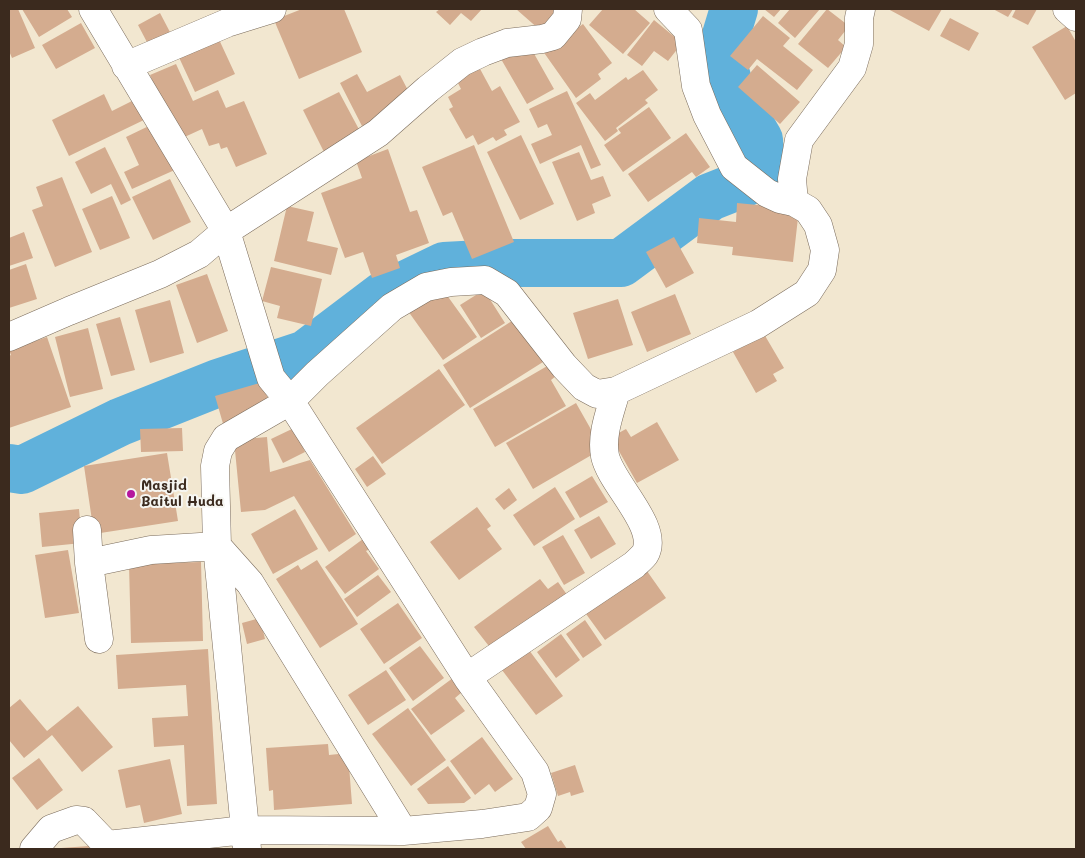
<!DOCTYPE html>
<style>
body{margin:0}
#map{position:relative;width:1085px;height:858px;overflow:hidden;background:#f2e7d0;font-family:Mali,sans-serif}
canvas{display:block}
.frame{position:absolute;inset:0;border:10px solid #3b2a1e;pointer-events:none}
</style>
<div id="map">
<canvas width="1085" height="858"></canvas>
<div class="frame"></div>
</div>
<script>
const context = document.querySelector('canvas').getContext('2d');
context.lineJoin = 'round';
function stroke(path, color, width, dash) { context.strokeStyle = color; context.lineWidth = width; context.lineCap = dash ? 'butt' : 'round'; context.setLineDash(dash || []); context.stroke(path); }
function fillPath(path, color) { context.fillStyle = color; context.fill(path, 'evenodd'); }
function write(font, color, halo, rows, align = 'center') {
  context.font = font + ' Mali,sans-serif'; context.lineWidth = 4; context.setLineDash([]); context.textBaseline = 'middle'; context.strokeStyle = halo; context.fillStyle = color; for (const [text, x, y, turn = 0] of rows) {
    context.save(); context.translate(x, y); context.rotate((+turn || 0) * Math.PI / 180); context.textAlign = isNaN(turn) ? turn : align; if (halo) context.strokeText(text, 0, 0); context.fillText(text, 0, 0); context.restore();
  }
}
const river = new Path2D(`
 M9,468l13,2 98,-48 98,-39 88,-29 78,-59 60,-29 56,-3h121l89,-66 33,-13 18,-18 -2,-26 -27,-46 -12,-39 14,-46`);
const building = new Path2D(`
 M9,9h9l17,39 -23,10 -3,-7z
 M22,9h45l5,8 -33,20z
 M302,9h42l18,43 -63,27 -25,-59z
 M440,9h42l-11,12 -10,-8 -11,12 -14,-13z
 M516,9h43l-19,21z
 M603,9h31l16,14 -27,31 -34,-29z
 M764,9h17l-7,8z
 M790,9h30l-25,29 -17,-15z
 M827,9l22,17 -11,14 8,7 -18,21 -30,-24z
 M888,9h54l-13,22z
 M993,9h20l-5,8z
 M1016,9h21l-9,16 -16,-8z
 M160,13l11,21 -22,12 -11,-21z
 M763,16l27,22 -7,8 30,24 -16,20 -40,-31 -9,11 -18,-14z
 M950,18l29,15 -10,18 -29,-15z
 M654,20l28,23 -14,18 -14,-10 -12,15 -15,-11z
 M81,23l14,25 -39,21 -14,-24z
 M583,24l29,39 -14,11 3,5 -25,19 -36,-51 21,-7z
 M1067,26l9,16v51l-11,7 -33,-53z
 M216,33l19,41 -40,18 -19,-41z
 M528,43l26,46 -27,15 -26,-45z
 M176,64l17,37 25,-11 8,18 18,-7 23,53 -31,13 -9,-20 -6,2 -2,-6 -10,3 -7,-17 -24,11 -28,-65z
 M757,65l43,37 -20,22 -42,-37z
 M479,67l13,24 8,-5 20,36 -16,8 3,5 -11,6 -3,-4 -15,8 -5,-10 -7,4 -17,-30 4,-2 -5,-10 13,-8 -5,-10z
 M643,70l15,20 -13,10 3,3 -32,25 2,3 -13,10 -29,-38 14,-10 5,7 31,-23 2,3z
 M357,74l10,18 33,-17 13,25 -51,26 -22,-43z
 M567,91l34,74 -10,4 -10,-24 -41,19 -9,-20 21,-9 -5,-11 -9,4 -9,-19z
 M339,92l23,43 -37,19 -22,-44z
 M104,94l8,17 24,-12 10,20 -77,37 -17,-36z
 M649,107l22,31 -48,34 -19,-27 17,-12 -3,-4z
 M155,123l22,46 -45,20 -8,-17 15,-7 -13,-28z
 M686,133l24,34 -14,10 -4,-5 -44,30 -20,-28z
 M521,135l33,69 -34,16 -33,-68z
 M474,145l40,97 -42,17 -20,-47 -9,4 -21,-49z
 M105,147l26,53 -10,5 -10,-21 -20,10 -16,-32z
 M388,149l22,63 7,-2 12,33 -33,12 4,13 -28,10 -9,-26 -18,6 -24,-65 41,-15 -6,-17z
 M579,152l12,28 12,-4 8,20 -19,8 3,9 -18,8 -25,-59z
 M62,177l30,75 -37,15 -23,-57 11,-4 -7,-19z
 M170,179l21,43 -38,18 -21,-43z
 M112,196l18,42 -30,12 -18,-41z
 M737,203l62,6 -6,53 -61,-7 1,-8 -36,-4 2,-25 37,4z
 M287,206l27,6 -7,29 31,7 -7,27 -57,-14z
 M24,232l9,26 -24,8v-28z
 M674,237l20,36 -28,15 -20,-36z
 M26,264l11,35 -28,9v-38z
 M271,267l51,12 -11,47 -34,-8 3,-12 -18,-5z
 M207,274l21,57 -31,12 -21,-58z
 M441,287l36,50 -34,23 -35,-49z
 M484,290l21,33 -24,15 -21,-33z
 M675,294l16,40 -44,18 -16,-40z
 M618,299l15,46 -45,14 -15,-46z
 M170,300l14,53 -34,10 -15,-53z
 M120,317l15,53 -24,6 -15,-52z
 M515,319l28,43 -73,46 -27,-43z
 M88,328l15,61 -33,8 -15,-60z
 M764,334l20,34 -11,6 4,7 -21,12 -23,-41z
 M47,337l24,70 -62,21v-72l2,-1 -2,-5z
 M549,365l7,11 -5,4 15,26 -71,41 -22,-38z
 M439,369l26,36 -83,59 -26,-36z
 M263,382l5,18 -44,27 -9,-31z
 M576,403l21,37 -7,4 5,9 -62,36 -27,-46z
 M657,422l22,38 -42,23 -26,-46 15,-8 5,8z
 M182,428l1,23 -42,1 -1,-23z
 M294,428l11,24 -22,11 -12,-24z
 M267,437l3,35 40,-12 46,74 -27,18 -35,-56 -29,14 -24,2 -7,-72z
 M167,453l11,68 -84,13 -10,-68z
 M373,456l13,18 -19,13 -12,-18z
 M592,476l16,26 -28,16 -15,-26z
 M555,487l20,32 -41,27 -21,-31z
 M509,488l8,12 -13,10 -9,-11z
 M477,507l14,19 -4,3 15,20 -43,31 -29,-38z
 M79,509l3,34 -40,4 -3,-34z
 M295,509l23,40 -45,25 -22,-40z
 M599,516l17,28 -25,15 -17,-29z
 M563,535l22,38 -21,12 -22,-38z
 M363,539l7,10 -4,2 13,18 -34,25 -20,-27z
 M68,550l11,63 -34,5 -10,-63z
 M317,560l41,64 -38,24 -44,-69 22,-14 3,5z
 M201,562l2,79 -72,2 -2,-79z
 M642,564l24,34 -61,42 -24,-33z
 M378,575l13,17 -34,25 -13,-18z
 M540,579l8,10 10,-7 12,17 -78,51 -18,-23z
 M398,603l24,35 -38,26 -24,-35z
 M260,618l5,21 -18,5 -5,-21z
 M585,620l17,25 -19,13 -17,-24z
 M561,634l19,26 -24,18 -19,-26z
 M420,646l24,32 -31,23 -24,-33z
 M208,649l9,155 -30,2 -3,-61 -30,2 -2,-29 36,-2 -2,-31 -68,4 -2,-34z
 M529,650l34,46 -27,19 -34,-45z
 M386,670l20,30 -38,25 -20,-30z
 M457,675l10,13 -12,10 10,13 -34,24 -20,-26z
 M20,699l27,32 31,-25 35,41 -31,25 -30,-37 -28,23 -15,-18v-32z
 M408,708l38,52 -35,26 -39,-52z
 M482,737l31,42 -18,13 -6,-8 -14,11 -25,-34z
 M328,744l1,11 19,-2 4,51 -78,6 -1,-20 -4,1 -3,-43z
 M39,758l24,32 -26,20 -25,-32z
 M170,759l12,55 -38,9 -4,-18 -14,3 -8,-38z
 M575,765l9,27 -13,4 -1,-4 -12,4 -7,-23z
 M448,766l23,32 -7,5 -36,1 -11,-15z
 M548,826l10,16 3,-2 6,9h-41l-5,-7z
 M89,846v3h-28v-1z`);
const minor = new Path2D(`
 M93,9l133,222 45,147 19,23 177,276 68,95 7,22 -4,14 -10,9 -46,7 -79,7
 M668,9l20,21 8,56 11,29 27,52 33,26 13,6 14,3
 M1067,9l9,8
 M126,66l101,-43 45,-14
 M9,337l60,-26 91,-37 39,-20 27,-23 152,-98 50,-44 34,-27 21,-10 24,-9 35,-4 11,-3 14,-17 1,-10
 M87,530l2,33
 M99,639l-10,-76 62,-13 66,-4 33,37 153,248 -158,-1 -138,15 1,4
 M467,677l167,-112c3,-3 8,-7 11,-11 15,-27 -34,-70 -40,-98 -4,-22 5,-43 11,-65
 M34,849l17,-20 25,-9 8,1 23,24
 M247,849l-30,-303 -2,-80 3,-15 8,-13 64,-37 27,-27 75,-67 34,-20 25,-5 34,-2 22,13 57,73 20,21 13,7 19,-3 142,-67 49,-31 15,-23 3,-20 -7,-25 -10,-15 -14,-8 -2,-23 7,-39 53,-72 7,-24v-26l2,-9`);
const markers = [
 [131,494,5,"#b5179e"]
];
const poiNames = [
 ["Masjid",141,486],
 ["Baitul Huda",141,502]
];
stroke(river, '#60b1db', 48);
fillPath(building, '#d4ac8f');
stroke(minor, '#7b6c5c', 29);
stroke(minor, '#fff', 28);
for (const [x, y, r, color] of markers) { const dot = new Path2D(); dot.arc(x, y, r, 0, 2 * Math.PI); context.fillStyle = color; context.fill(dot); stroke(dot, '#f6f6f2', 2); }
write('bold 14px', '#3b2a1e', '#f6f6f2', poiNames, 'left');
</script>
